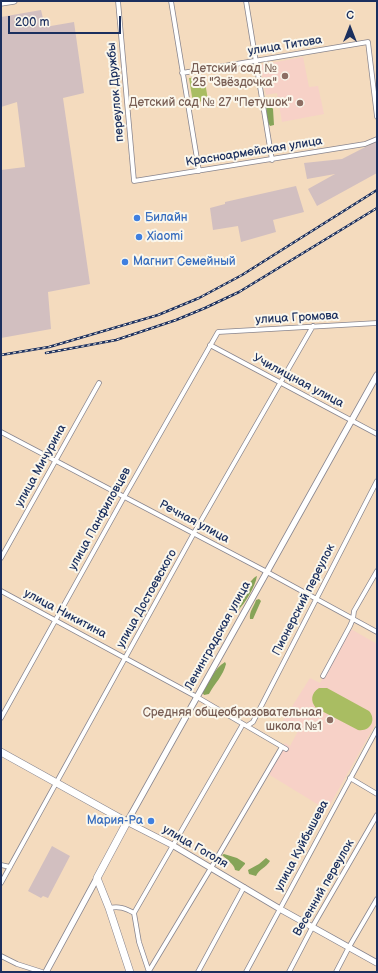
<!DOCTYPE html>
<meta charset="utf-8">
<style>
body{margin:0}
#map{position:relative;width:378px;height:973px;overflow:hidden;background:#f4dbbe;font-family:"Balsamiq Sans",sans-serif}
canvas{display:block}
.frame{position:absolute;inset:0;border:2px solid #1b2f5e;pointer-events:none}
.north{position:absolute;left:330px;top:8px;width:40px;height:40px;-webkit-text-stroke:3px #fbf7ec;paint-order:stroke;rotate:0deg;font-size:11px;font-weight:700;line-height:16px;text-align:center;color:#1b2f5e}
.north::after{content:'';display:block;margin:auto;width:14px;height:18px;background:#1b2f5e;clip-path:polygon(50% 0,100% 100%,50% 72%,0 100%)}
.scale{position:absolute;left:8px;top:16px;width:113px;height:18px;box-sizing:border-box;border:2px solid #1b2f5e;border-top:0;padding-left:5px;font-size:12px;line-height:14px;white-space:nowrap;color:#1b2f5e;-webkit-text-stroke:3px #fbf7ec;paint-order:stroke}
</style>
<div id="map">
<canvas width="378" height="973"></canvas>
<div class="frame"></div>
<div class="north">С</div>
<div class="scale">200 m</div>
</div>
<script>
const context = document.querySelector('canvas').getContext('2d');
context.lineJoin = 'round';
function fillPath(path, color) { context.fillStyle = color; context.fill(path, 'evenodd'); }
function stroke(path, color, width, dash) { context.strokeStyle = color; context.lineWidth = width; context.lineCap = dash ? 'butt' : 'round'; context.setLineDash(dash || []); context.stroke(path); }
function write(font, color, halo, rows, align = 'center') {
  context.font = font + ' "Balsamiq Sans",sans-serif'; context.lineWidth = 4; context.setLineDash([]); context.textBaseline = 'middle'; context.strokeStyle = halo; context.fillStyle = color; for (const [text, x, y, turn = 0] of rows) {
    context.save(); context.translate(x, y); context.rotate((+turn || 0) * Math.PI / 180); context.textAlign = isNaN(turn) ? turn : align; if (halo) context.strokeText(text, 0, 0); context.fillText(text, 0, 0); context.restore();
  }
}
const built = new Path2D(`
 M303,57l6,30 9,-1 6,28 -42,8 -5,-29 -11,2 -6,-30z
 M351,629l26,15v77l-50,89 -59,-36 17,-31 5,3 8,-15 -9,-6 -2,3 -6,-4 29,-46 10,5z`);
const industrial = new Path2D(`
 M41,10l4,17 29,-5 10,71 -21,5 27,186 -42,8 3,37 -50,9v-168l24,-3 -8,-65 -16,5v-90z
 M377,141v32l-60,33 -9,-17 27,-15 -28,5 -3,-16 38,-4z
 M296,186l8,26 -31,8 3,12 -35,10 -3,-16 -25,4 -3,-22 15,-4v-2z
 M52,846l18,10 -22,42 -5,-2 -2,2 -13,-7z`);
const green = new Path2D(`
 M204,76l4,24 -15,3 -4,-25z
 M319,688h8l42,23c8,9 1,21 -11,19l-42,-22c-6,-7 -5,-15 3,-20z`);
const forest = new Path2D(`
 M266,102h2l5,7 1,16 -4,1 -3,-5z
 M257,576c-2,11 -12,28 -20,35h-1c2,-8 13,-32 21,-35z
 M259,599l2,2 -8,18h-3c-1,-8 4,-12 6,-19z
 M225,662l1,2c-3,12 -11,19 -17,30l-5,1 -2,-3c7,-11 12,-23 23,-30z
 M224,854l13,4 8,5v1l-6,7 -4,-1c-1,-6 -8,-10 -13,-15z
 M266,858l4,3c-4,7 -11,8 -14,15l-7,-2 -1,-4 11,-6z`);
const minor = new Path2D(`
 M118,1l16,180 231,-37 12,-5
 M171,1l28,170
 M246,1l26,159
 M182,73l186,-31 9,75
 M210,345l167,89
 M1,432l266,140 110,60
 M1,558l98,-175
 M1,591l196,106 89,52
 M323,676l27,-50 3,-7 1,-8 23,-40
 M1,718l123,-221 94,-165 159,-9
 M247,726l6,-4 124,-241
 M350,778l27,16
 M1,865l9,2
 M1,883l193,-350 119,-207
 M109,908c10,-2 16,0 25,5l109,-189
 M134,913l5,29 10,30
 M1,956l16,8 25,8
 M149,971l62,-103 71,-121
 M198,972l46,-85
 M246,972l131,-243
 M289,972l25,-48 63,-109
 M336,972l13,-25 28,-48`);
const tertiary = new Path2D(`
 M1,3l13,-2
 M377,375l-250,447 47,24 106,63 97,54
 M46,972l51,-94`);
const primary = new Path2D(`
 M1,752l126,70 -30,56 12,30 21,64`);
const rail = new Path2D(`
 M46,353l70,-13 60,-20 29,-12 34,-16 138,-84
 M1,355l48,-8 109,-32 41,-17 43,-23 135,-85`);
const markers = [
 [285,76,4,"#8d6e63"],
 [300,103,4,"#8d6e63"],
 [137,218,4,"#3f7fe0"],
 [139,237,4,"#3f7fe0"],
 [125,262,4,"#3f7fe0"],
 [330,720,4,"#8d6e63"],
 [151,821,4,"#3f7fe0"]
];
const streetNames = [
 ["улица Титова",285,46,-9],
 ["переулок Дружбы",116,92,-95],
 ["Красноармейская улица",254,152,-9],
 ["улица Громова",297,318,-3],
 ["Училищная улица",298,381,28],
 ["улица Мичурина",41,466,-61],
 ["улица Панфиловцев",100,519,-61],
 ["Речная улица",194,522,28],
 ["улица Достоевского",147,599,-61],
 ["Пионерский переулок",304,600,-63],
 ["улица Никитина",65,614,28],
 ["Ленинградская улица",218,636,-61],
 ["улица Куйбышева",302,846,-62],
 ["улица Гоголя",195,847,30],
 ["Весенний переулок",324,888,-60]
];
const educationNames = [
 ["Детский сад №",277,69],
 ["25 \"Звёздочка\"",277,83],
 ["Детский сад № 27 \"Петушок\"",292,103],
 ["Средняя общеобразовательная",322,713],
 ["школа №1",322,727]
];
const shopNames = [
 ["Билайн",145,218],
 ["Xiaomi",147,237],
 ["Магнит Семейный",133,262],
 ["Мария-Ра",143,821,"right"]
];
fillPath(built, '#f7d1c7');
fillPath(industrial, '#d2bfc0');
fillPath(green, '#a9bd62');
fillPath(forest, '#86a458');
stroke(minor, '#88858e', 5.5);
stroke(tertiary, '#88858e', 7);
stroke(primary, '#88858e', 8);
stroke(minor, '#fff', 4);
stroke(tertiary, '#fff', 5.5);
stroke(primary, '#fff', 7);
stroke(rail, '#1b2f5e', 2.5);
stroke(rail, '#fbf7ec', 1, [3]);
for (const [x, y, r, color] of markers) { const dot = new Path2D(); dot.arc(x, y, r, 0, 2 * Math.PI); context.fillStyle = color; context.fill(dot); stroke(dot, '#fbf7ec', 1.5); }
write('12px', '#1b2f5e', '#fbf7ec', streetNames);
write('12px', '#785e54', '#fbf7ec', educationNames, 'right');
write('12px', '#366cbe', '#fbf7ec', shopNames, 'left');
</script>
